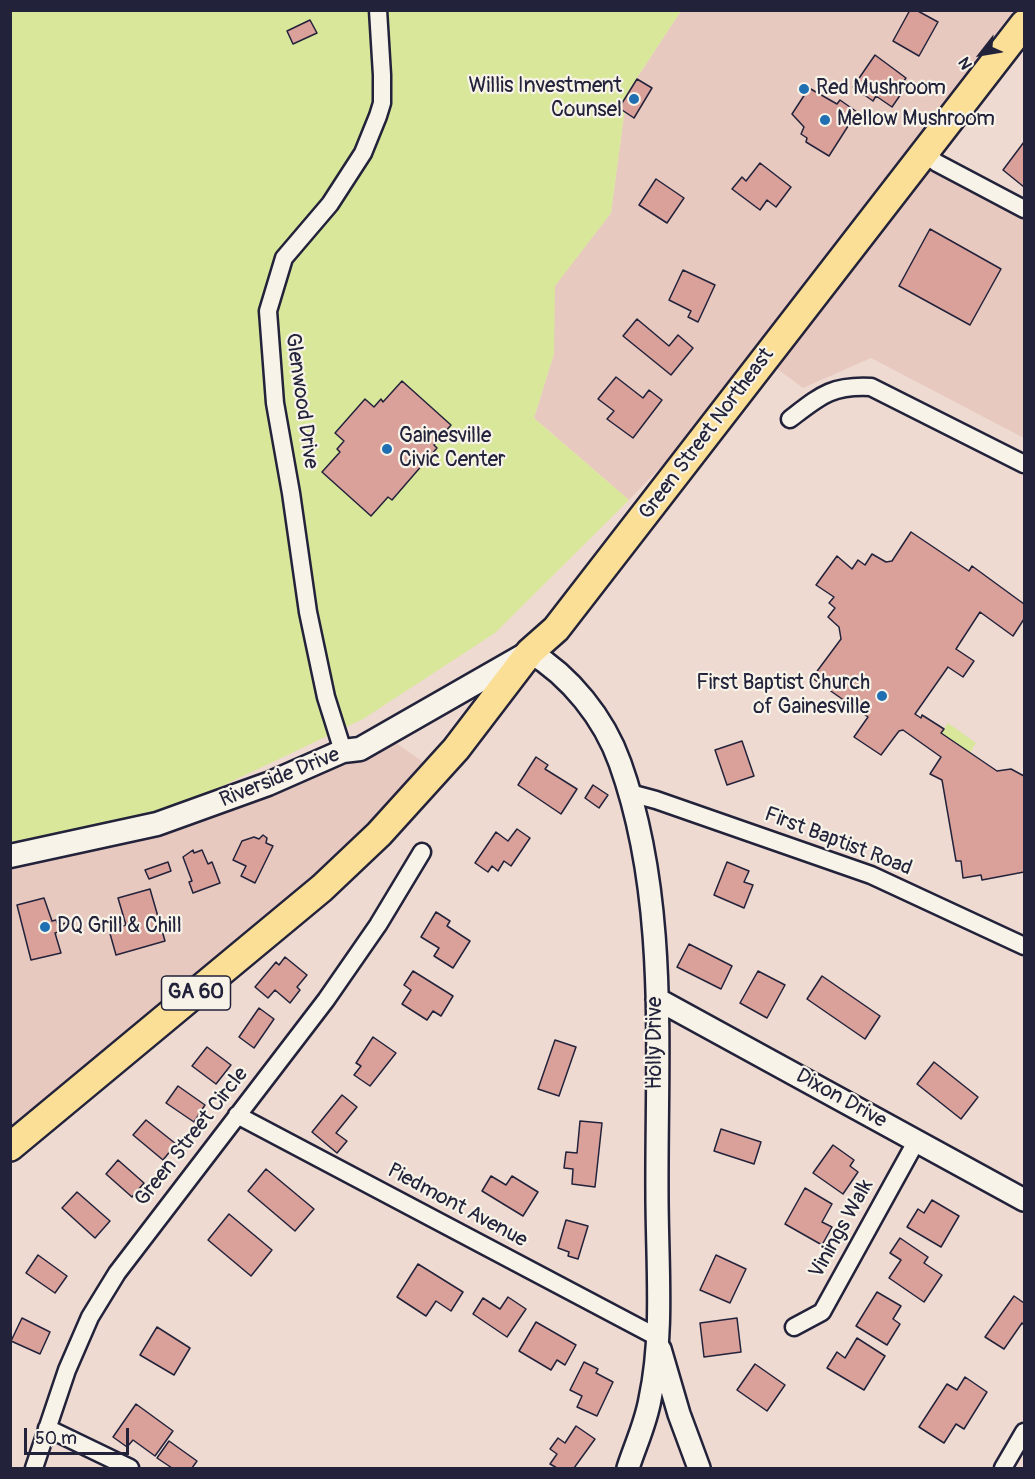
<!DOCTYPE html>
<style>
body{margin:0}
#map{position:relative;width:1035px;height:1479px;overflow:hidden;background:#eedad1;font-family:Pangolin,sans-serif}
canvas{display:block}
.frame{position:absolute;inset:0;border:12px solid #22223b;pointer-events:none}
.north{position:absolute;left:951px;top:24px;width:60px;height:60px;-webkit-text-stroke:4px #f7f3e8;paint-order:stroke;rotate:239deg;font-size:16px;font-weight:700;line-height:24px;text-align:center;color:#22223b}
.north::after{content:'';display:block;margin:auto;width:21px;height:27px;background:#22223b;clip-path:polygon(50% 0,100% 100%,50% 72%,0 100%)}
.scale{position:absolute;left:24px;top:1428px;width:105px;height:27px;box-sizing:border-box;border:3px solid #22223b;border-top:0;padding-left:8px;font-size:18px;line-height:21px;white-space:nowrap;color:#22223b;-webkit-text-stroke:4px #f7f3e8;paint-order:stroke}
</style>
<div id="map">
<canvas width="1035" height="1479"></canvas>
<div class="frame"></div>
<div class="north">N</div>
<div class="scale">50 m</div>
</div>
<script>
const context = document.querySelector('canvas').getContext('2d');
context.lineJoin = 'round';
function fillPath(path, color) { context.fillStyle = color; context.fill(path, 'evenodd'); }
function stroke(path, color, width, dash) { context.strokeStyle = color; context.lineWidth = width; context.lineCap = dash ? 'butt' : 'round'; context.setLineDash(dash || []); context.stroke(path); }
function write(font, color, halo, rows, align = 'center') {
  context.font = font + ' Pangolin,sans-serif'; context.lineWidth = 4.5; context.setLineDash([]); context.textBaseline = 'middle'; context.strokeStyle = halo; context.fillStyle = color; for (const [text, x, y, turn = 0] of rows) {
    context.save(); context.translate(x, y); context.rotate((+turn || 0) * Math.PI / 180); context.textAlign = isNaN(turn) ? turn : align; if (halo) context.strokeText(text, 0, 0); context.fillText(text, 0, 0); context.restore();
  }
}
const built = new Path2D(`
 M681,11h343l-114,142 114,62v223l-153,-80 -68,30 -39,-29 -135,141 -95,-82 20,-64v-68l57,-73 16,-120z
 M376,729l57,40 -63,62 -359,319v-308l163,-33z`);
const green = new Path2D(`
 M11,11h670l-54,82 -16,120 -56,73 -1,68 -20,64 95,82 -134,133 -132,86 -189,90 -163,33z
 M948,723l28,20 -6,10 -29,-20z`);
const building = new Path2D(`
 M910,10h6l22,12 -19,34 -26,-15z
 M310,20l7,13 -24,11 -6,-13z
 M875,55l31,23 -7,10 4,3 -11,16 -16,-11 -3,5 -20,-14z
 M637,79l15,9 -18,30 -15,-10z
 M809,88l28,16 3,-4 17,12 -28,44 -23,-14 1,-4 -6,-4 3,-7 -12,-13z
 M1024,142v45l-21,-17z
 M760,163l31,24 -15,20 -9,-7 -7,10 -28,-21 10,-12 4,4z
 M656,179l28,19 -17,25 -28,-18z
 M930,229l71,40 -31,56 -71,-39z
 M683,270l32,15 -17,37 -10,-5 3,-6 -22,-11z
 M637,319l32,27 9,-11 15,13 -22,27 -48,-39z
 M616,377l27,21 6,-8 13,10 -29,38 -26,-19 7,-8 -16,-12z
 M402,381l49,44 -17,20 3,3 -45,52 -4,-3 -17,19 -49,-44 18,-20 -3,-3 7,-8 -9,-8 30,-34 9,8 7,-8 2,3z
 M911,532l58,39 3,-5 52,38v15l-11,17 -33,-24 -24,37 18,12 -11,16 -15,-10 -33,47 6,4 1,-3 22,14 -3,4 56,38 14,-2 13,7v96l-42,8 -1,-5 -18,3 -2,-17h-5l-14,-81 -12,-6 11,-17 -38,-27 -4,1 -18,24 -27,-18 14,-20 -56,-39 29,-39 -2,-12 -11,-10 7,-9 -6,-5 5,-6 -18,-12 21,-29 15,13 6,-9 7,5 7,-11 14,8 6,-1z
 M742,741l12,35 -27,9 -12,-35z
 M536,757l12,8 -3,4 32,20 -16,25 -43,-29z
 M593,785l15,10 -9,13 -14,-10z
 M517,829l13,9 -19,28 -7,-5 -6,10 -6,-5 -4,6 -13,-9 21,-31 12,9z
 M263,835l4,3 -1,5 7,3 -18,37 -14,-7 5,-10 -13,-6 9,-19 12,-4 5,2z
 M193,850l1,3 8,-3 6,14 4,-2 8,21 -27,10 -4,-11 3,-1 -9,-24z
 M168,862l3,9 -22,8 -4,-9z
 M727,862l22,9 -5,11 9,3 -9,23 -30,-13z
 M150,889l15,52 -49,14 -7,-25 17,-5 -8,-27z
 M44,898l8,23 4,-1 2,5 8,-2 2,6 -13,4 6,20 -30,7 -14,-55z
 M436,912l14,9 -3,5 23,15 -17,27 -19,-12 5,-8 -18,-11z
 M689,944l43,22 -11,23 -44,-22z
 M285,957l22,18 -10,12 3,3 -10,13 -15,-13 -7,8 -13,-11 21,-25 3,3z
 M413,971l40,25 -12,20 -8,-5 -6,9 -25,-16 9,-14 -7,-5z
 M758,971l27,14 -18,33 -27,-15z
 M822,976l58,40 -15,23 -58,-40z
 M259,1008l15,11 -20,29 -15,-11z
 M373,1037l23,16 -26,33 -16,-11 7,-9 -5,-3z
 M555,1040l21,7 -17,49 -21,-7z
 M207,1047l24,18 -15,19 -24,-18z
 M934,1062l44,35 -17,22 -44,-35z
 M178,1086l27,19 -11,17 -28,-19z
 M342,1095l15,12 -21,26 11,8 -10,12 -25,-21z
 M146,1120l30,24 -13,16 -30,-25z
 M580,1121l22,2 -7,64 -23,-3 1,-15 -9,-1 2,-16 11,1z
 M721,1129l40,13 -7,22 -40,-13z
 M833,1145l21,15 -4,6 8,6 -15,22 -30,-21z
 M118,1160l26,23 -12,14 -26,-23z
 M266,1169l48,40 -19,22 -47,-40z
 M491,1176l15,9 6,-9 26,16 -15,24 -41,-25z
 M805,1188l27,16 -10,18 10,5 -10,18 -37,-21z
 M77,1192l33,29 -15,17 -33,-30z
 M932,1200l27,16 -18,31 -34,-20 11,-18 6,4z
 M229,1214l43,36 -21,26 -43,-36z
 M566,1220l22,6 -10,33 -10,-3 1,-4 -11,-4z
 M900,1238l28,19 -4,6 18,12 -18,27 -35,-24 12,-18 -11,-7z
 M38,1255l29,21 -12,17 -29,-20z
 M716,1255l30,14 -16,34 -30,-13z
 M418,1264l45,28 -12,19 -15,-10 -10,15 -29,-19z
 M877,1292l24,14 -8,13 7,5 -13,21 -31,-19z
 M1014,1296l10,7v22l-2,-2 -18,26 -19,-12z
 M508,1297l18,12 -19,28 -34,-23 10,-16 17,11z
 M22,1318l28,14 -10,22 -29,-13z
 M737,1318l4,34 -37,5 -4,-34z
 M536,1322l40,23 -11,20 -8,-5 -6,10 -32,-19z
 M157,1327l33,21 -16,27 -34,-20z
 M857,1338l28,18 -21,34 -37,-22 10,-16 8,6z
 M584,1362l14,7 -2,4 17,9 -16,34 -20,-9 5,-11 -12,-6z
 M755,1364l30,21 -18,26 -30,-21z
 M965,1377l22,15 -23,37 -8,-5 -12,19 -25,-16 28,-43 10,6z
 M136,1404l37,27 -18,25 -22,-16 -6,7 -14,-10z
 M576,1426l19,13 -21,29h-17l-7,-4 7,-10 -7,-5 8,-11 7,5z
 M169,1441l28,20 -5,7h-20l-15,-10z`);
const minor = new Path2D(`
 M924,153l13,10 87,46
 M790,419c30,-23 41,-34 81,-32l153,77
 M343,751l-17,-54 -18,-85 -17,-119 -16,-90 -7,-92 16,-53 46,-54 33,-51 15,-37 4,-13v-28l-4,-65
 M630,793l26,7 215,75 153,71
 M237,1115l420,222
 M794,1327l28,-15 95,-172
 M47,1428l83,40
 M34,1468l33,-98 23,-53 27,-44 209,-273 52,-75 44,-73
 M1003,1468l21,-36`);
const tertiary = new Path2D(`
 M530,652c40,24 74,66 90,111 49,137 36,289 37,432 0,67 7,139 -7,204 -4,24 -15,47 -22,69
 M657,999l367,201
 M660,1349l19,65 20,54`);
const secondary = new Path2D(`
 M10,856l147,-32 111,-40 75,-33 17,-2 166,-95`);
const trunk = new Path2D(`
 M10,1147l312,-259 57,-54 77,-85 74,-97 26,-23 468,-605`);
const markers = [
 [804,89,6,"#1f6fb2"],
 [634,99,6,"#1f6fb2"],
 [825,120,6,"#1f6fb2"],
 [387,449,6,"#1f6fb2"],
 [882,696,6,"#1f6fb2"],
 [45,927,6,"#1f6fb2"]
];
const shields = [
 [196,993,69]
];
const shieldNames = [
 ["GA 60",196,993]
];
const poiNames = [
 ["Willis Investment",622,87,"right"],
 ["Counsel",622,111,"right"],
 ["Red Mushroom",816,89],
 ["Mellow Mushroom",837,120],
 ["Gainesville",399,437],
 ["Civic Center",399,461],
 ["First Baptist Church",870,684,"right"],
 ["of Gainesville",870,708,"right"],
 ["DQ Grill & Chill",57,927]
];
const streetNames = [
 ["Glenwood Drive",301,401,82],
 ["Green Street Northeast",707,434,-53],
 ["Riverside Drive",280,778,-22],
 ["First Baptist Road",838,842,21],
 ["Holly Drive",656,1043,-90],
 ["Dixon Drive",841,1099,29],
 ["Green Street Circle",192,1137,-52],
 ["Piedmont Avenue",457,1206,28],
 ["Vinings Walk",842,1229,-61]
];
fillPath(built, '#e8c9c0');
fillPath(green, '#d9e79a');
fillPath(building, '#daa19a');
stroke(building, '#22223b', 1.5);
stroke(minor, '#22223b', 21);
stroke(tertiary, '#22223b', 26);
stroke(secondary, '#22223b', 27);
stroke(trunk, '#22223b', 32);
stroke(minor, '#f7f3e8', 16);
stroke(tertiary, '#f7f3e8', 21);
stroke(secondary, '#f7f3e8', 22);
stroke(trunk, '#fbdf96', 27);
for (const [x, y, r, color] of markers) { const dot = new Path2D(); dot.arc(x, y, r, 0, 2 * Math.PI); context.fillStyle = color; context.fill(dot); stroke(dot, '#f7f3e8', 2); }
for (const [x, y, w] of shields) { const box = new Path2D(); box.roundRect(x - w / 2, y - 17, w, 34, 4.5); context.fillStyle = '#f7f3e8'; context.fill(box); stroke(box, '#22223b', 1.5); }
write('bold 20px', '#22223b', null, shieldNames);
write('21px', '#22223b', '#f7f3e8', poiNames, 'left');
write('21px', '#22223b', '#f7f3e8', streetNames);
</script>
